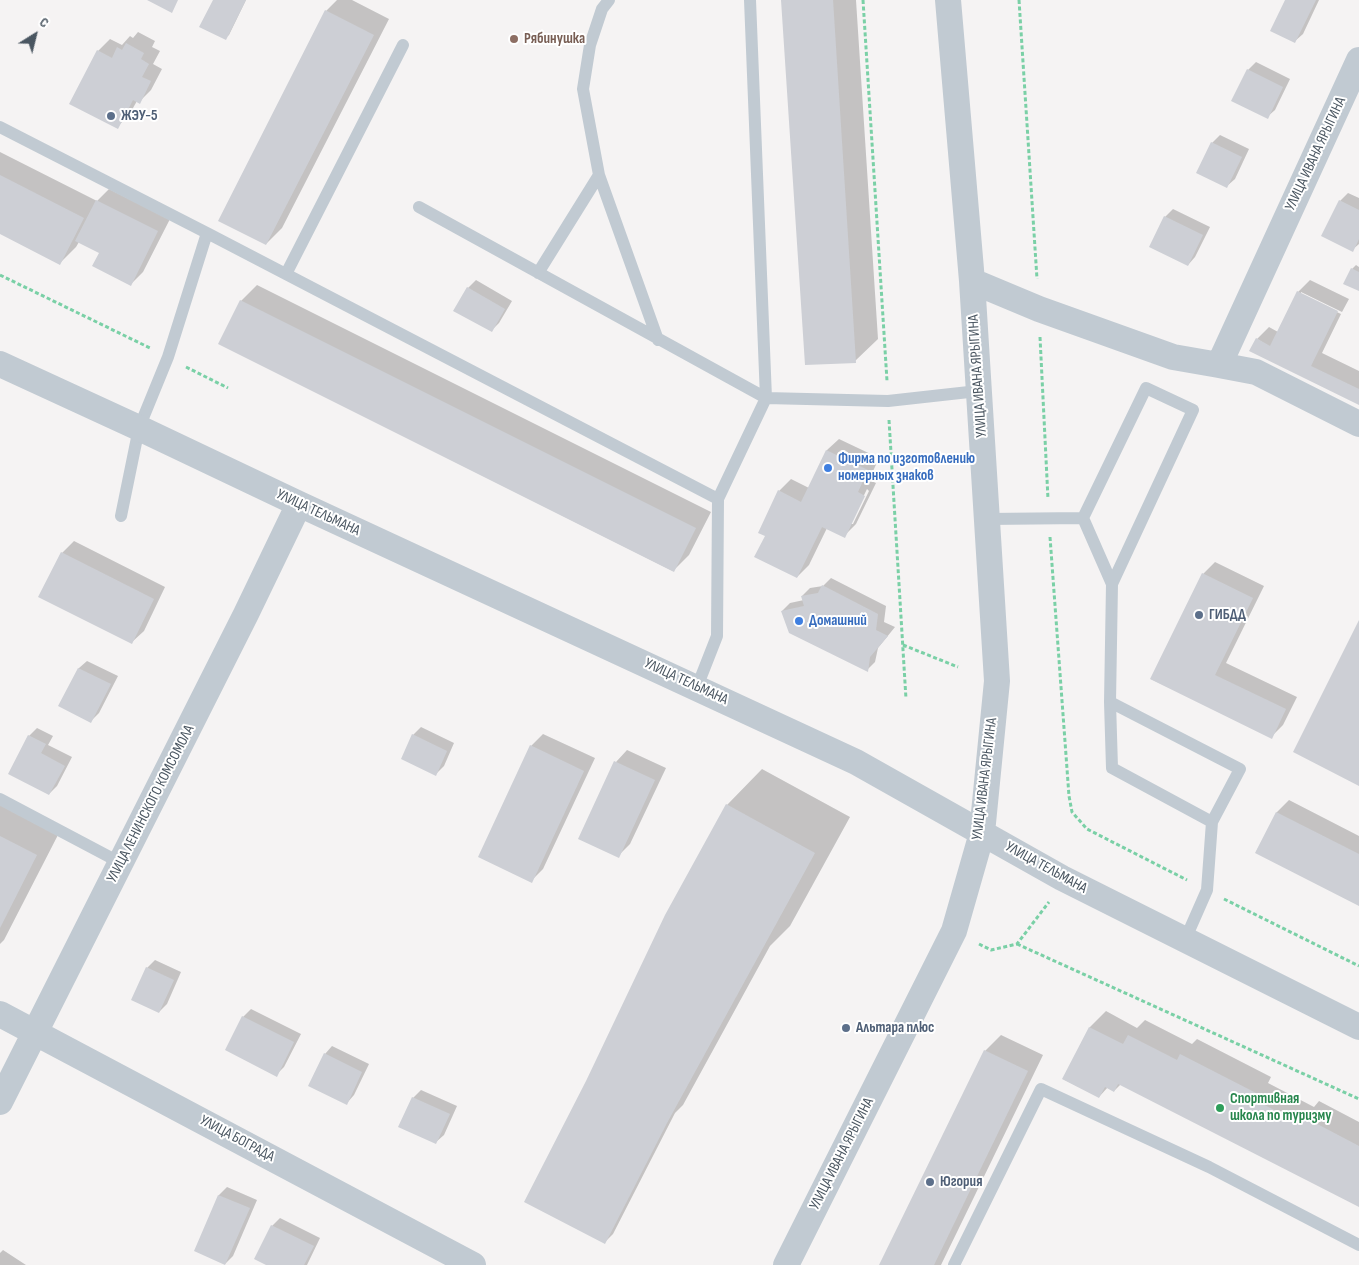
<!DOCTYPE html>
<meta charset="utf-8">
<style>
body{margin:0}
#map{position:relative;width:1359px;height:1265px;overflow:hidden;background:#f5f3f3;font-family:"Sofia Sans Condensed",sans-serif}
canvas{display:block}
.north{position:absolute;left:10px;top:10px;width:50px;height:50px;-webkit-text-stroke:4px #fff;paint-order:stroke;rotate:36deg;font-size:14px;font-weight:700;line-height:20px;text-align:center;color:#4a5661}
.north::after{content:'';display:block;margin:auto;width:18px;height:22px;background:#4a5661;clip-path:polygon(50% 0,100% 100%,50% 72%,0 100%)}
</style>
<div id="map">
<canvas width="1359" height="1265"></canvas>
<div class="north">С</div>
</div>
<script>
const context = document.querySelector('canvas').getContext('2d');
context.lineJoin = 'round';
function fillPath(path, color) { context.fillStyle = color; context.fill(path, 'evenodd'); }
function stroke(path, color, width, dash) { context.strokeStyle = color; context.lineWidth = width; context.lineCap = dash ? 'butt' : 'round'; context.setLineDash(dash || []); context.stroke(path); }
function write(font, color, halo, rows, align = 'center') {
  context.font = font + ' "Sofia Sans Condensed",sans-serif'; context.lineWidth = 4; context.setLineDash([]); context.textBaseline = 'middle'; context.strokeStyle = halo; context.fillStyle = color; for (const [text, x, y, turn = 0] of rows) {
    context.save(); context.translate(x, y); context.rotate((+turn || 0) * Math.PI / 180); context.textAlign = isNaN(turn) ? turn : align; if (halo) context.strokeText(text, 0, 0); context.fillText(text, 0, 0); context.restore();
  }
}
const shadow = new Path2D(`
 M214,0h32l-17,35 -4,3z
 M337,0h15l37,19 -107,209 -16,16 60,-233z
 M782,0h74l22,339 -23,22z
 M1287,0h32l-16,34 -8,7z
 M138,32l17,9 -3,6 8,4 -7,13 9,5 -11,21 -12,12 -2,-1 -8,14 -12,12 -46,-24 27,-52 12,-12 12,6 8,-9 3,2z
 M1256,62l34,17 -15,31 -8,7 -19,-47z
 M1220,135l29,14 -14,30 -8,7 -15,-43z
 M0,152l97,49 12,-12 61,30 -27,53 -12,12 -30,-31 -22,-11 -3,5 -16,16 -60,-30z
 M1348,193l11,5v46l-7,6 -12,-49z
 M1173,209l37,18 -15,30 -7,8 -23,-48z
 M1356,265l3,2v23l-7,-21z
 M476,280l36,21 -13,22 -8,8 -23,-43z
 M1310,280l39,19 -7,13 -41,-20v3l40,19 -19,39 37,18v33l-102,-65 12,-12 9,5 20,-40z
 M257,285l454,227 -22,43 -16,16 -453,-227 21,-43z
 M839,439l40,19 -10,22 7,3 -20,41 -12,12 -17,-8 -18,37 -12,12 -30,-42 12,-44 12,-12 18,9 18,-38zM867,489l2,2 -16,33h-3z
 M74,541l91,46 -21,44 -12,11 -70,-89z
 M1215,562l49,24 -38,77 71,34 -14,28 -12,12 -120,-58 52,-105z
 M831,578l55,28 -2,16 11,5 -17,21 -3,14 -8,8 -85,-59 8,-8 14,-3 -2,-4 8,-8 13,-2z
 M87,661l31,15 -19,37 -8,8 -31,-16 19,-37z
 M421,727l33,16 -10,23 -8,8 -23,-39z
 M37,728l16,8 -5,9 24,12 -15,29 -8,8 -20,-58z
 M543,734l52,24 -52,111 -12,12v-135z
 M627,750l39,18 -36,76 -12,12 -2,-94z
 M762,769l88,48 -60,109 -20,20 -87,159 -8,8 -62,121 -8,8 122,-437z
 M1289,800l70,36v69l-103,-53 21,-40z
 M0,804l59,29 -55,107 -4,4z
 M155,960l26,12 -14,32 -8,8 -12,-44z
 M251,1009l50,25 -17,33 -8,8 -33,-58z
 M1106,1011l31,17 8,-8 47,24 5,-5 74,38 -3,6 46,24 5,-6 40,21v84l-238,-122 -7,7 -6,-4 -9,10 -36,-18 27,-52z
 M1001,1035l42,20 -102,210h-60l104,-214z
 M332,1046l37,18 -15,31 -7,8 -22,-49z
 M421,1090l36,16 -13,29 -8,7 -23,-44z
 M227,1187l30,13 -24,56 -8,8 -29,-14 23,-55z
 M280,1218l40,20 -13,27h-38l3,-39z
 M3,1250l23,15h-26v-12z`);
const building = new Path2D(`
 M147,0h31l-6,13z
 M213,0h33l-20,40 -27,-13z
 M781,0h52l23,363 -51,2z
 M1285,0h31l-21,43 -25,-12z
 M325,10l49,25 -108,210 -48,-24z
 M126,43l18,10 -3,6 8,5 -7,13 9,4 -11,23 -7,-4 -15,29 -49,-25 28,-54 15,8 5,-11 5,3z
 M1247,69l36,18 -15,32 -37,-18z
 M1211,142l31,15 -15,31 -31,-15z
 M0,175l84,43 -24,47 -60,-31z
 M96,200l62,31 -27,55 -39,-20 7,-13 -24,-12z
 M1339,200l20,10v29l-6,13 -32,-16z
 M1164,216l39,19 -15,31 -39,-19z
 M1351,268l8,4v19l-16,-7z
 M467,287l38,22 -13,23 -39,-21z
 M1297,291l41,20 -27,55 48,23v16l-110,-54 7,-13 14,8z
 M240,300l456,228 -22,44 -456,-228z
 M826,450l42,20 -10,22 7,4 -20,42 -23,-11 -25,51 -43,-21 11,-21 -7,-3 20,-43 23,12z
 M61,552l93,47 -22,45 -94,-47z
 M1202,573l51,25 -38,77 71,34 -14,30 -122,-60z
 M822,585l56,29 -2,16 12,6 -18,21 -2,15 -79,-39 -8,-22 23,-5 -3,-10 17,-3z
 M1359,620v166l-66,-34z
 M78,668l33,16 -20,39 -33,-17z
 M412,734l35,17 -11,25 -35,-17z
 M28,735l18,9 -5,9 24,13 -16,29 -41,-21z
 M530,745l54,26 -52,112 -54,-26z
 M614,761l41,19 -36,78 -41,-19z
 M726,804l89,49 -148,270 -62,121 -81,-42 62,-121 79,-166z
 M1276,812l83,42v52l-104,-53z
 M0,836l37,19 -37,73z
 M146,967l28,13 -15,33 -28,-13z
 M242,1016l52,26 -17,35 -52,-27z
 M1089,1027l34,17 5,-9 49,25 3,-6 76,39 -3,6 46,24 3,-7 57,30v61l-241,-123 -4,8 -9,-5 -6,11 -37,-19z
 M984,1050l44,21 -94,194h-55z
 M324,1053l38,19 -15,33 -39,-19z
 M412,1097l38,17 -14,30 -38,-17z
 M218,1195l32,13 -25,57 -31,-14z
 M271,1225l43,21 -10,19h-38l-12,-6z`);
const path = new Path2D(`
 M863,0l24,381
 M1019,0l18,279
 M0,275l150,73
 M1040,337l8,162
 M186,367l42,21
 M889,420l17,279
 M1050,537l19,259 3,16 15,17 100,51
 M903,645l55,22
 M1224,899l135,67
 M979,944l12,6 26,-6 32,-42
 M1017,944l342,155`);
const lane = new Path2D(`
 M750,0l16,398
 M0,127l207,106 -39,124 -29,71 -18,88
 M599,175l59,165
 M419,207l347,191
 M207,233l511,266
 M538,273l61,-98 -16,-86 7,-44 12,-36 7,-9
 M286,274l117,-229
 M987,519l96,-1
 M1112,584l81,-174 -47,-22 -63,130 29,66 -2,118 2,66 100,54
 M697,687l20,-51 1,-137 48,-101 122,3 90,-10
 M1110,702l130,67 -28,53 -5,68 -22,50
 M0,799l121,64
 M954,1265l87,-176 168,78 150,78`);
const street = new Path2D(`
 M972,281l67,28 134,48 46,8 140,-305
 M0,364l139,64 160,76 557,258 206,116 297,149
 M1219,365l37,7 103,52
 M0,1014l473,251
 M0,1102l246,-488 53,-110
 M786,1265l168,-334 28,-98 15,-152 -25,-400 -24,-281`);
const markers = [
 [514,39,5,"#8d6e63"],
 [111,116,5,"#5c6f8a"],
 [828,468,5,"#3f7fe0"],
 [1199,615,5,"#5c6f8a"],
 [799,621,5,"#3f7fe0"],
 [846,1028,5,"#5c6f8a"],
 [1220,1108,5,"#2e9e5b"],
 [930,1182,5,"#5c6f8a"]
];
const educationNames = [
 ["Рябинушка",524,39]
];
const serviceNames = [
 ["ЖЭУ-5",121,116],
 ["ГИБДД",1209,615],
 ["Альтара плюс",856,1028],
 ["Югория",940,1182]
];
const streetNames = [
 ["УЛИЦА ИВАНА ЯРЫГИНА",1316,154,-65],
 ["УЛИЦА ИВАНА ЯРЫГИНА",978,376,-94],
 ["УЛИЦА ТЕЛЬМАНА",318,513,25],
 ["УЛИЦА ТЕЛЬМАНА",686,682,25],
 ["УЛИЦА ИВАНА ЯРЫГИНА",985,779,-83],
 ["УЛИЦА ЛЕНИНСКОГО КОМСОМОЛА",151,804,-63],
 ["УЛИЦА ТЕЛЬМАНА",1046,868,29],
 ["УЛИЦА БОГРАДА",237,1139,28],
 ["УЛИЦА ИВАНА ЯРЫГИНА",842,1154,-63]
];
const shopNames = [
 ["Фирма по изготовлению",838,459],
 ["номерных знаков",838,476],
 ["Домашний",809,621]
];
const leisureNames = [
 ["Спортивная",1230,1099],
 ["школа по туризму",1230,1116]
];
fillPath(shadow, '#0003');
fillPath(building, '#cdcfd5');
stroke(path, '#7ad0a6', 3, [4, 2.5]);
stroke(lane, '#c1cad2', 12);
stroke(street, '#c1cad2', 26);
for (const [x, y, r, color] of markers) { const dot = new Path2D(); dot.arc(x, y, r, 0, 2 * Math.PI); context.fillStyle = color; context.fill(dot); stroke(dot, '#fff', 2); }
write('bold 15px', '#785e54', '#fff', educationNames, 'left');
write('bold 15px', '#4e5e75', '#fff', serviceNames, 'left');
write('15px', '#4a5661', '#fff', streetNames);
write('bold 15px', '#366cbe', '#fff', shopNames, 'left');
write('bold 15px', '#27864d', '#fff', leisureNames, 'left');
</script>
